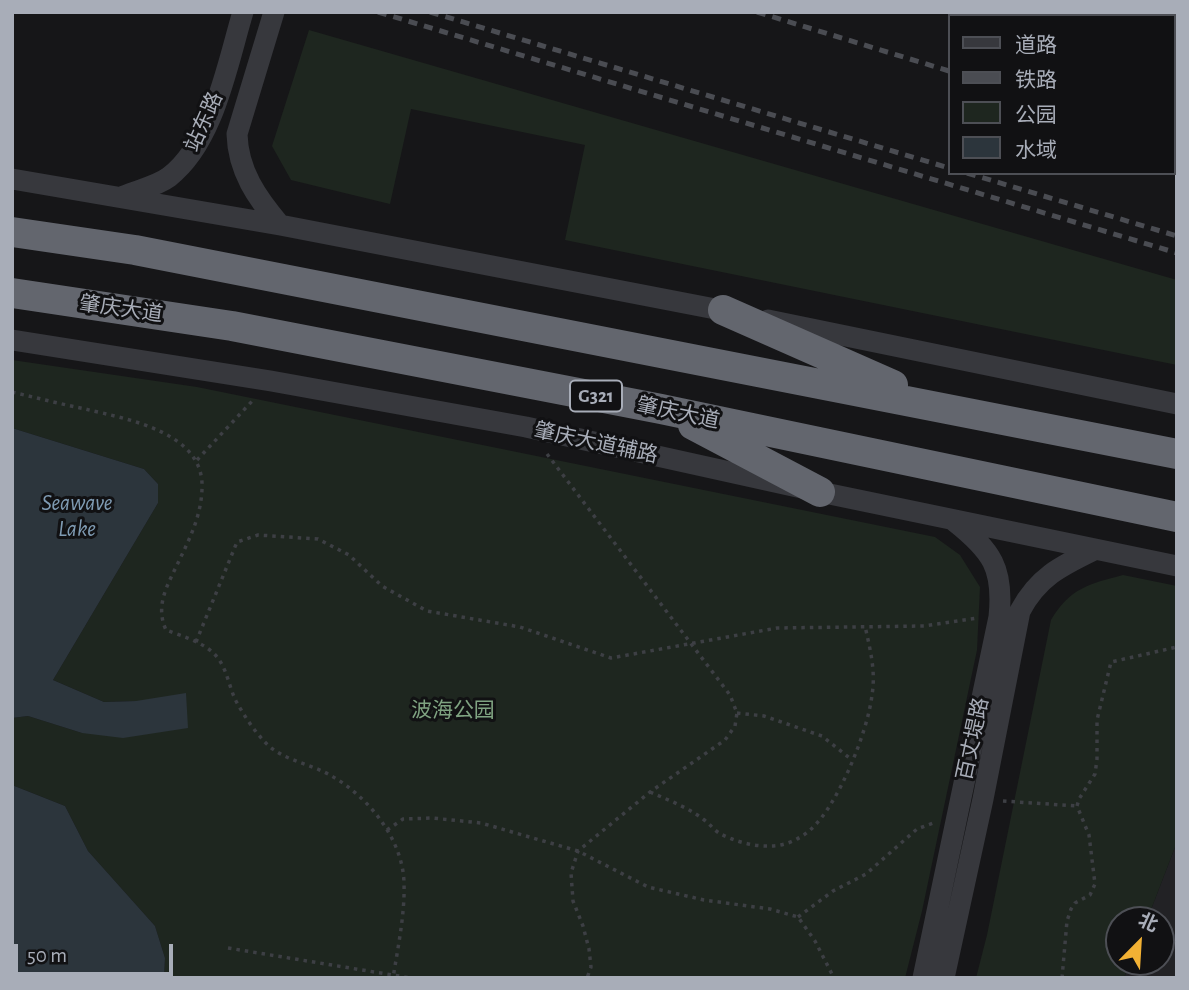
<!DOCTYPE html>
<meta charset="utf-8">
<style>
body{margin:0}
#map{position:relative;width:1189px;height:990px;overflow:hidden;background:#161618;font-family:"Alegreya Sans","Noto Sans SC",sans-serif}
canvas{display:block}
.frame{position:absolute;inset:0;border:14px solid #a8adb8;pointer-events:none}
.legend{position:absolute;left:948px;top:14px;width:228px;height:161px;box-sizing:border-box;background:#111113;border:2px solid #4d4f55;margin:0;padding:9px 12px;list-style:none;font-size:21px;color:#a8adb8}
.legend li{display:flex;align-items:center;gap:14px;height:35px}
.legend b{width:35px;border:2px solid #4d4f55}
.north{position:absolute;left:1105px;top:906px;width:70px;height:70px;box-sizing:border-box;background:#111113;border:2px solid #4d4f55;border-radius:50%;rotate:24deg;font-size:19px;font-weight:700;line-height:28px;text-align:center;color:#a8adb8}
.north::after{content:'';display:block;margin:auto;width:24px;height:32px;background:#f2b134;clip-path:polygon(50% 0,100% 100%,50% 72%,0 100%)}
.scale{position:absolute;left:14px;top:944px;width:159px;height:32px;box-sizing:border-box;border:4px solid #a8adb8;border-top:0;padding-left:9px;font-size:21px;line-height:24px;white-space:nowrap;color:#a8adb8;-webkit-text-stroke:5px #111113;paint-order:stroke}
</style>
<div id="map">
<canvas width="1189" height="990"></canvas>
<div class="frame"></div>
<ul class="legend">
<li><b style="height:9px;background:#37383d"></b>道路</li>
<li><b style="height:9px;background:#4a4c52"></b>铁路</li>
<li><b style="height:19px;background:#1e261f"></b>公园</li>
<li><b style="height:19px;background:#2c353c"></b>水域</li>
</ul>
<div class="north">北</div>
<div class="scale">50 m</div>
</div>
<script>
const context = document.querySelector('canvas').getContext('2d');
context.lineJoin = 'round';
function fillPath(path, color) { context.fillStyle = color; context.fill(path, 'evenodd'); }
function stroke(path, color, width, dash) { context.strokeStyle = color; context.lineWidth = width; context.lineCap = dash ? 'butt' : 'round'; context.setLineDash(dash || []); context.stroke(path); }
function write(font, color, halo, rows, align = 'center') {
  context.font = font + ' "Alegreya Sans","Noto Sans SC",sans-serif'; context.lineWidth = 6; context.setLineDash([]); context.textBaseline = 'middle'; context.strokeStyle = halo; context.fillStyle = color; for (const [text, x, y, turn = 0] of rows) {
    context.save(); context.translate(x, y); context.rotate((+turn || 0) * Math.PI / 180); context.textAlign = isNaN(turn) ? turn : align; if (halo) context.strokeText(text, 0, 0); context.fillText(text, 0, 0); context.restore();
  }
}
const built = new Path2D(`
 M1177,842v136h-53l6,-16h31v-42h-14z`);
const green = new Path2D(`
 M309,30l868,250v85l-612,-125 20,-95 -174,-36 -21,95 -99,-24 -19,-34z
 M12,360l185,27 738,150 25,18 20,32 -3,63 -55,261 -17,67h-741l1,-20 -10,-32 -67,-75 -23,-45 -53,-21v-67l16,-2 54,17 54,-32 -32,1 -51,-22 105,-177v-19l-14,-15 -132,-41z
 M1123,575l54,11v256l-30,78h-28v42h11l-6,16h-148l11,-43 64,-315c19,-32 38,-36 72,-45z`);
const water = new Path2D(`
 M12,428l132,41 14,15v19l-105,177 51,22 32,-1 50,-8 2,35 -65,10 -41,-5 -54,-17 -16,2z
 M12,785l53,21 23,45 67,75 10,32 -1,20h-152z`);
const path = new Path2D(`
 M12,392c25,6 49,12 73,17 42,10 120,23 117,80 -1,28 -13,51 -25,76 -10,21 -22,41 -11,65 16,6 40,13 51,27 10,12 12,30 19,44 7,13 17,28 27,39 17,20 43,22 65,34 38,20 75,64 76,109 1,31 -6,64 -11,95
 M547,454l183,241 7,18 -2,13 -10,14 -75,52 -72,59 -7,22 2,28 10,25 6,23 2,18 -4,11
 M197,460l58,-62
 M196,642l41,-100 21,-7 60,4 31,16 33,31 45,25 93,16 91,31 166,-30 147,-2 54,-8
 M737,713l27,3 58,20 30,24
 M650,792c18,8 37,15 53,27 6,4 10,10 16,14 14,8 35,14 52,13 14,0 29,-7 39,-16 28,-24 58,-99 62,-135 4,-24 -2,-46 -7,-69
 M1003,801l74,5
 M387,830l16,-11 29,-1 49,5 97,28 70,36 56,13 66,9 28,8 17,24 19,37
 M798,917l35,-26 33,-17 51,-45 16,-6
 M228,948l183,30
 M1062,978l5,-57 4,-12 4,-6 15,-8 5,-11 -6,-49 -12,-29 2,-7 16,-25 2,-15v-39l14,-58 66,-15`);
const minor = new Path2D(`
 M274,12l-37,122c1,37 20,64 43,91
 M12,179l268,46 456,88
 M124,196c14,-6 33,-10 45,-19 45,-35 58,-112 74,-165
 M768,320l409,84
 M12,340l259,41 255,46 294,65 357,74
 M923,978l76,-361c5,-49 -7,-66 -45,-96
 M944,978l39,-179 37,-188c18,-34 41,-45 74,-61`);
const highway = new Path2D(`
 M12,232l123,18 1042,204
 M12,293l220,33 429,83 516,108
 M723,310l170,75
 M693,425l127,67`);
const rail = new Path2D(`
 M378,12l799,241
 M430,12l519,156
 M757,12l192,59
 M1173,138l4,1
 M967,173l210,63`);
const shields = [
 [596,396,52]
];
const shieldNames = [
 ["G321",596,396]
];
const streetNames = [
 ["站东路",204,122,-66],
 ["肇庆大道",121,309,8],
 ["肇庆大道",678,413,12],
 ["肇庆大道辅路",596,443,12],
 ["百丈堤路",973,739,-78]
];
const parkNames = [
 ["波海公园",453,711]
];
const waterNames = [
 ["Seawave",77,503],
 ["Lake",77,529]
];
fillPath(built, '#222225');
fillPath(green, '#1e261f');
fillPath(water, '#2c353c');
stroke(path, '#3d3f44', 3.5, [3.5, 5]);
stroke(minor, '#37383d', 21);
stroke(highway, '#63666e', 30);
stroke(rail, '#4a4c52', 5, [9, 7]);
for (const [x, y, w] of shields) { const box = new Path2D(); box.roundRect(x - w / 2, y - 15.5, w, 31, 5); context.fillStyle = '#111113'; context.fill(box); stroke(box, '#a8adb8', 2); }
write('bold 19px', '#a8adb8', null, shieldNames);
write('21px', '#a8adb8', '#111113', streetNames);
write('21px', '#7fa381', '#111113', parkNames);
write('italic 23px', '#7f9bb3', '#111113', waterNames);
</script>
